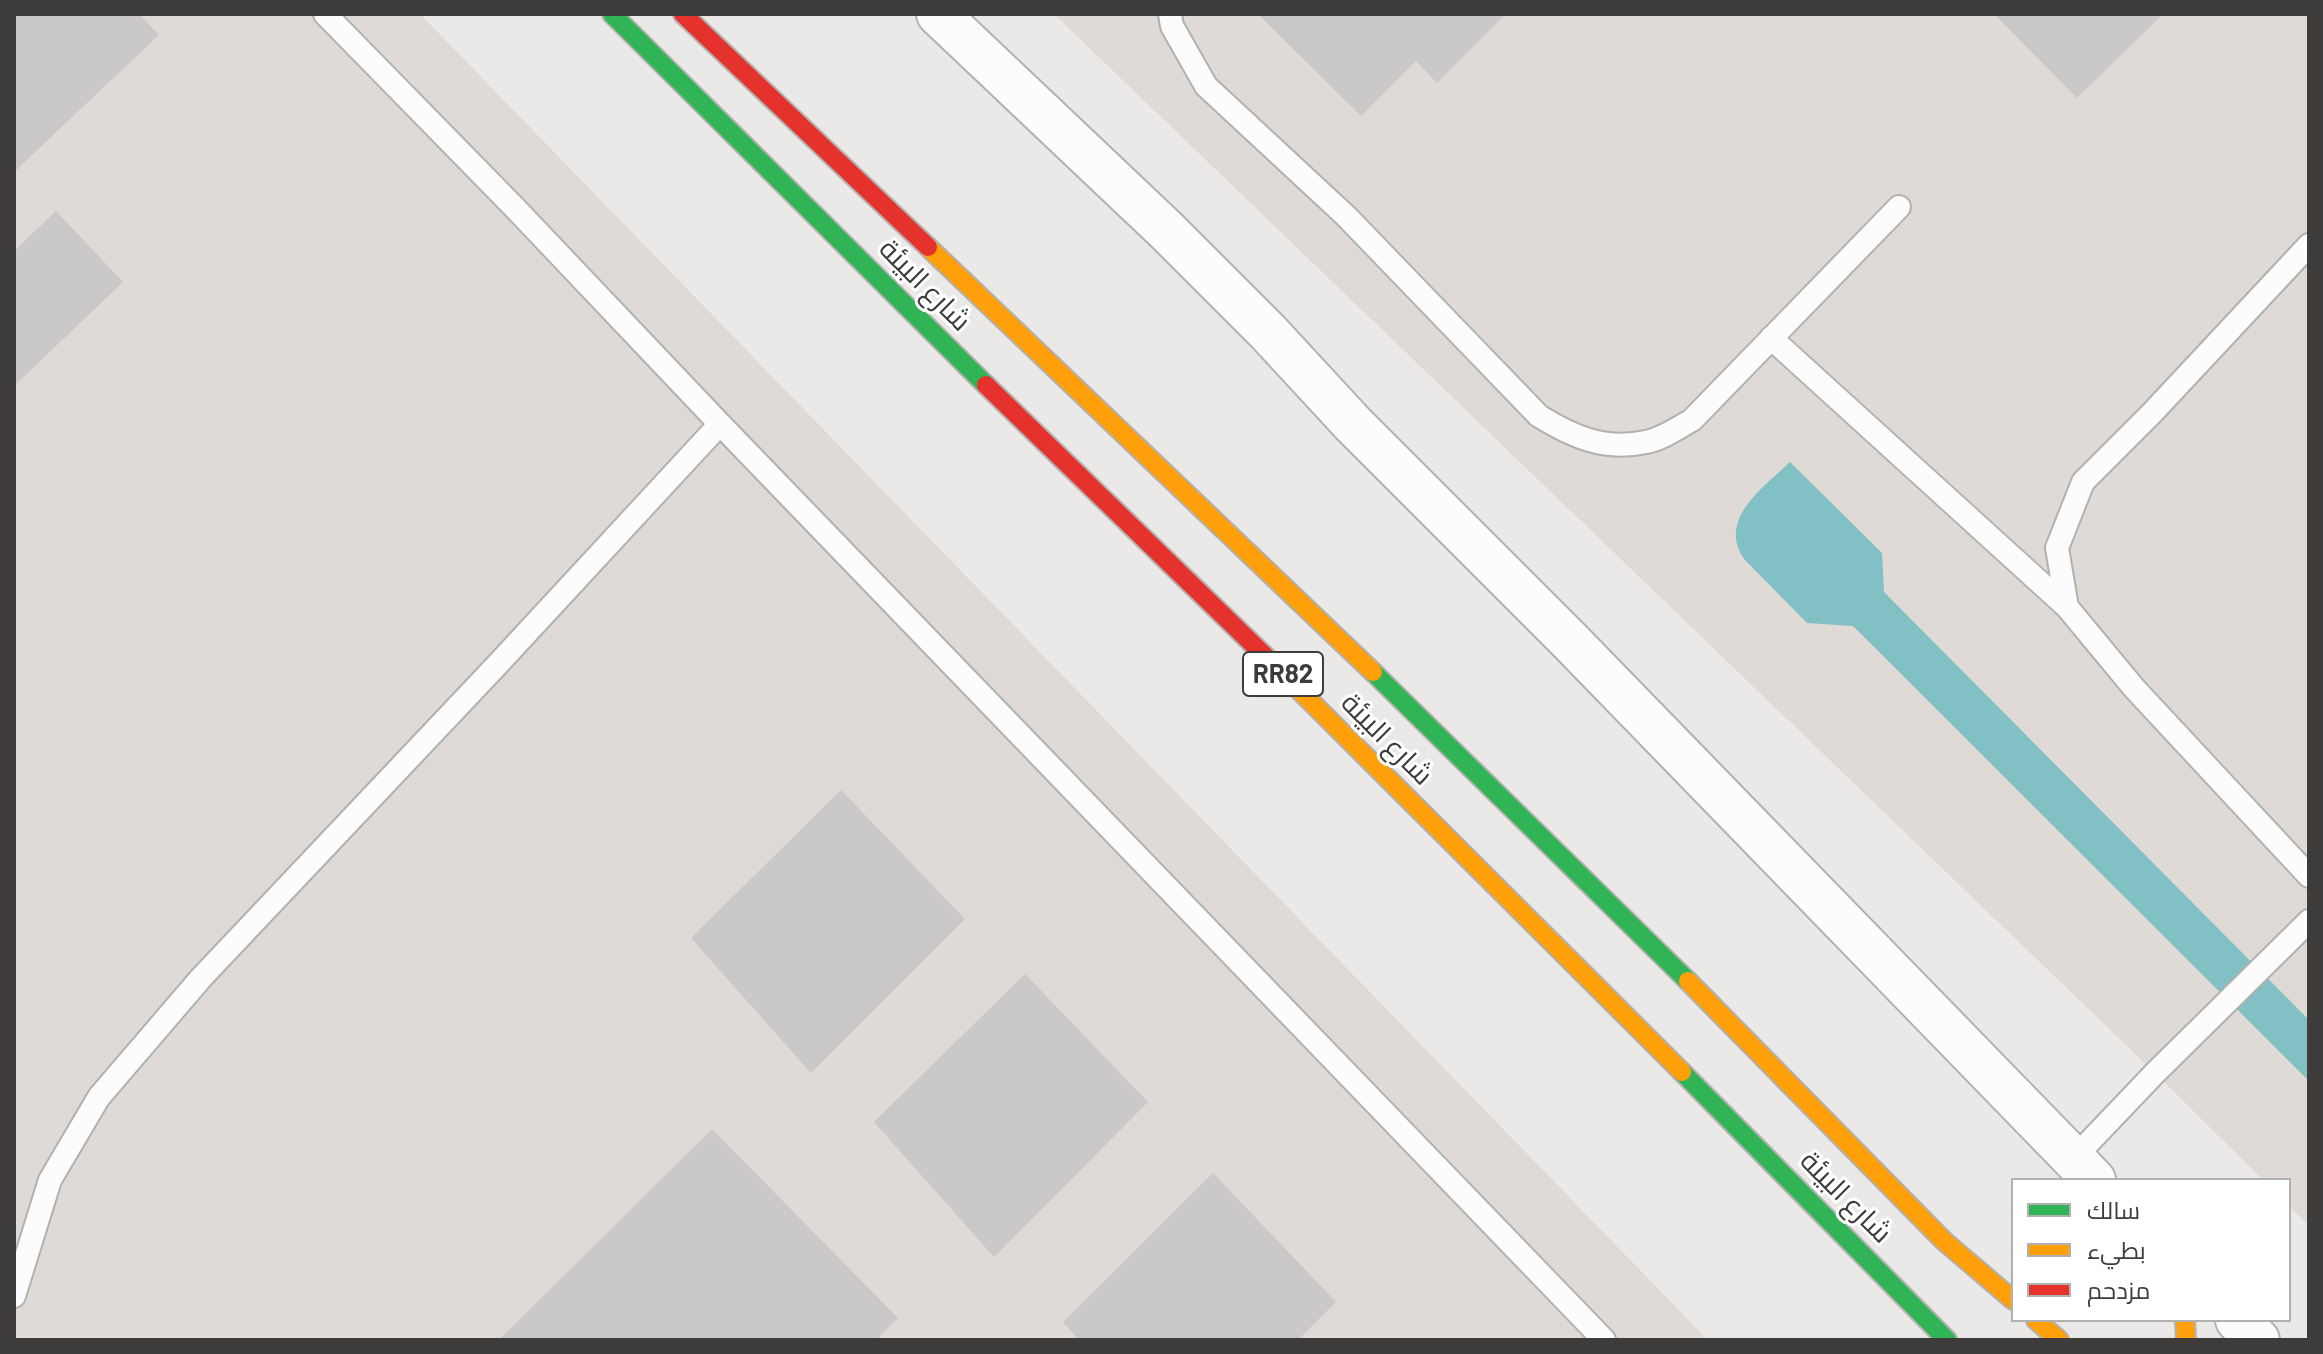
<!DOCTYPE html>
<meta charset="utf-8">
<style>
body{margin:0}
#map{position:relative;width:2323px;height:1354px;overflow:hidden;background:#ebe9e8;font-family:Barlow,Cairo,sans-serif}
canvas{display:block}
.frame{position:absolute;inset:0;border:16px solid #3d3c3b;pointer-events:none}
.legend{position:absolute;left:2011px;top:1178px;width:280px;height:144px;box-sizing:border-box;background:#fff;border:2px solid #b1b1b1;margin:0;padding:10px 14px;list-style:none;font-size:24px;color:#3d3c3b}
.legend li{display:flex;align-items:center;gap:16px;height:40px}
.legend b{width:40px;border:2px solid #b1b1b1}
</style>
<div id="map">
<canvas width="2323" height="1354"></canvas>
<div class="frame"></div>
<ul class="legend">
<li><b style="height:10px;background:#30b455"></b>سالك</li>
<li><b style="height:10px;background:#ff9f0a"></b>بطيء</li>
<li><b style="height:10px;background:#e5322d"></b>مزدحم</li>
</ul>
</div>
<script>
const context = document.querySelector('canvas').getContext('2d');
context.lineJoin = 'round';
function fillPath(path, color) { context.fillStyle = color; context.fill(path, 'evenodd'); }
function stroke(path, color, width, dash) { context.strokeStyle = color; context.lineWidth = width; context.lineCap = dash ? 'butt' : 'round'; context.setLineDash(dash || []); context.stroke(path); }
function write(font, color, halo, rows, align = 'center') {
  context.font = font + ' Barlow,Cairo,sans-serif'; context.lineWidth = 6; context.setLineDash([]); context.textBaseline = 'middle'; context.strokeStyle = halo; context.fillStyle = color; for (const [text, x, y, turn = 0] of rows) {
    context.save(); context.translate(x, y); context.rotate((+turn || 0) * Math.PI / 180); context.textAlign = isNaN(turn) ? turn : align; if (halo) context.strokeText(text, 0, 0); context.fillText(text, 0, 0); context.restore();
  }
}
const built = new Path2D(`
 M14,14h406l1288,1326h-1694z
 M1054,14h1255v1211l-20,-19v-26h-26l-108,-107z`);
const water = new Path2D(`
 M1790,462l92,91 2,39 425,428v61l-456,-455 -46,-3 -62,-63c-29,-40 19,-73 45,-98z`);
const building = new Path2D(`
 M14,14h125l20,21 -145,137z
 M1258,14h248l-69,69 -21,-22 -55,55z
 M1994,14h169l-86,84z
 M56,211l67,71 -109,104v-135z
 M841,790l124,129 -154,154 -120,-135z
 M1025,974l123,128 -154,155 -120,-135z
 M712,1129l186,189 -22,22h-377z
 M1213,1173l123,129 -38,38h-219l-16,-18z`);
const lane = new Path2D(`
 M325,14l189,193 206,217 884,916
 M1170,14l2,12 34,60 140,130 193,200c34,21 66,35 107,26 16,-3 32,-14 46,-22l207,-213
 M2309,245l-157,168 -69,69 -26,66 10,59 67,81 175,188
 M1771,338l296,269
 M2073,1159l82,-86 154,-152
 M14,1296l36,-116 49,-83 102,-119 296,-313 223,-241`);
const street = new Path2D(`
 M938,14l228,216 102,102 85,92 217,217 524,539
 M2237,1320l21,20`);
const fast = new Path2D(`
 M612,14l374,371
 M1373,672l315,309
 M1682,1072l265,268`);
const slow = new Path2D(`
 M928,247l445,425
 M1265,656l417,416
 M1688,981l256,260 69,59
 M2036,1320l23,20
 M2185,1320l1,20`);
const jam = new Path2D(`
 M683,14l245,233
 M986,385l279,271`);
const shields = [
 [1283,674,80]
];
const shieldNames = [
 ["RR82",1283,674]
];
const streetNames = [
 ["شارع البيئة",925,285,45],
 ["شارع البيئة",1387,739,45],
 ["شارع البيئة",1846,1197,45]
];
fillPath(built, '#dfdad5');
fillPath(water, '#81c0c4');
fillPath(building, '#cac8c8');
stroke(lane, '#b2b1b0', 26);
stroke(street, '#b2b1b0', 46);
stroke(fast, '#b2b1b0', 22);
stroke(slow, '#b2b1b0', 22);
stroke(jam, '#b2b1b0', 22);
stroke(lane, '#fcfcfc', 22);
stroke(street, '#fcfcfc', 42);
stroke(fast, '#30b455', 18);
stroke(slow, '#ff9f0a', 18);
stroke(jam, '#e5322d', 18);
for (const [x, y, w] of shields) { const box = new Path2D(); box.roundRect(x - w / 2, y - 22, w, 44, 6); context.fillStyle = '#fff'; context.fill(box); stroke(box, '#3d3c3b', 2); }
write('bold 26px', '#3d3c3b', null, shieldNames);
write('28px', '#3d3c3b', '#fff', streetNames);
</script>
